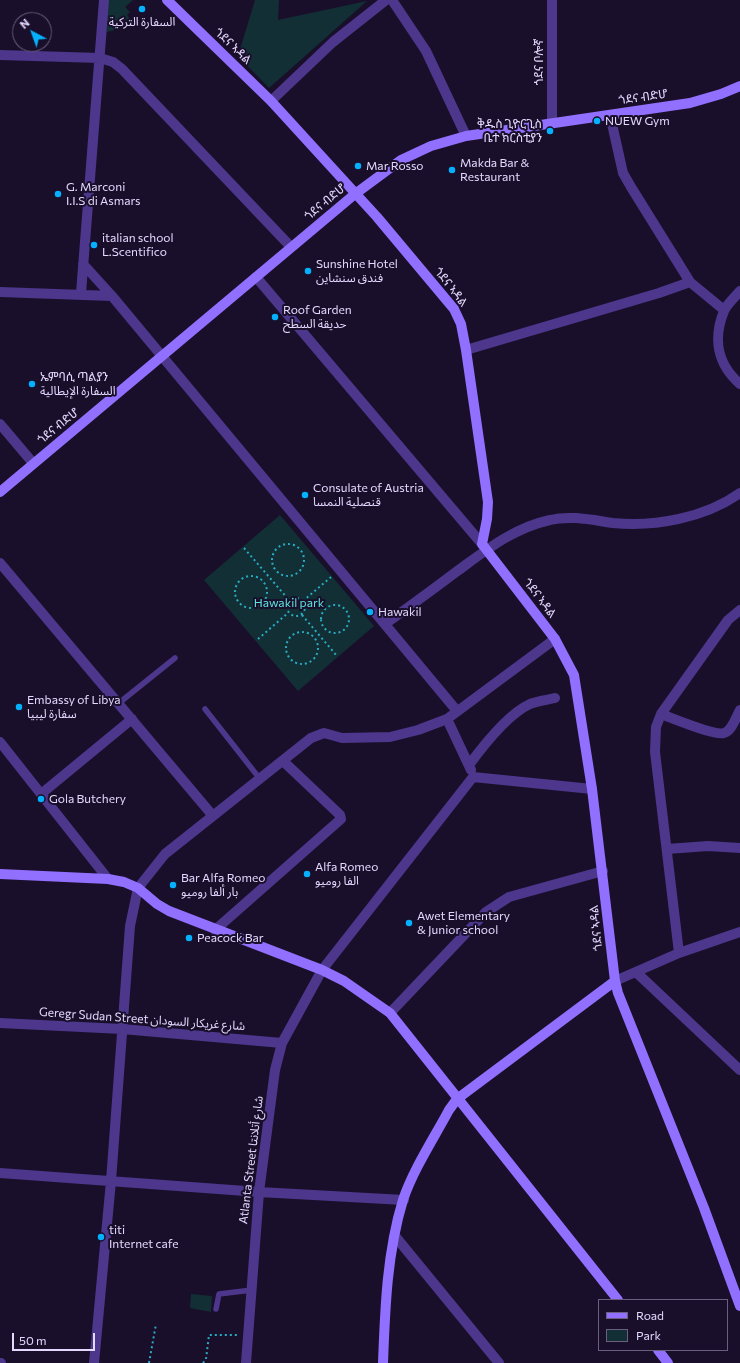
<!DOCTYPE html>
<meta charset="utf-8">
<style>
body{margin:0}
#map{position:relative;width:740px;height:1363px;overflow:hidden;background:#190f2a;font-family:Commissioner,sans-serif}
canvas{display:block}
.legend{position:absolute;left:598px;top:1299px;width:130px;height:52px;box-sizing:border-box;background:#190f2a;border:1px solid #6b5f7f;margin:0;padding:5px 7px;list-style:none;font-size:12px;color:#e5d8ff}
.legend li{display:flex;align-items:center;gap:8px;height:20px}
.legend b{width:20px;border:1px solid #6b5f7f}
.north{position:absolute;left:12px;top:12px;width:40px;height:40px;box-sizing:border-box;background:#190f2a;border:1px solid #6b5f7f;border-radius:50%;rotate:319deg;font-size:11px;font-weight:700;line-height:16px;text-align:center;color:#e5d8ff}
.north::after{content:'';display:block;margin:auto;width:14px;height:18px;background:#04b1ff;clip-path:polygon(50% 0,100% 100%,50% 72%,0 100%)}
.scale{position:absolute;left:12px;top:1333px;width:83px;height:18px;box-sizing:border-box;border:2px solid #e5d8ff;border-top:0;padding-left:5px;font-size:12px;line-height:14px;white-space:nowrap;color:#e5d8ff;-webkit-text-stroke:3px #190f2a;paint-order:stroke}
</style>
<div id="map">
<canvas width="740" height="1363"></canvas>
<ul class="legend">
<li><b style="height:5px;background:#916fff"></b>Road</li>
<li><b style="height:11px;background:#122f35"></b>Park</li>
</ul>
<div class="north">N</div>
<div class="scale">50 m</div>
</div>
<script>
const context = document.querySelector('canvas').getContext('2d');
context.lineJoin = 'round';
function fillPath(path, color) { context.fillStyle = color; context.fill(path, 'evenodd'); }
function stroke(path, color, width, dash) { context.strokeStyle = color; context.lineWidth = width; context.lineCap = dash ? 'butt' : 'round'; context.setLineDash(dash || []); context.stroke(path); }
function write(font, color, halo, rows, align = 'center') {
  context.font = font + ' Commissioner,"Noto Sans Arabic","Noto Sans Ethiopic",sans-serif'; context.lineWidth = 4; context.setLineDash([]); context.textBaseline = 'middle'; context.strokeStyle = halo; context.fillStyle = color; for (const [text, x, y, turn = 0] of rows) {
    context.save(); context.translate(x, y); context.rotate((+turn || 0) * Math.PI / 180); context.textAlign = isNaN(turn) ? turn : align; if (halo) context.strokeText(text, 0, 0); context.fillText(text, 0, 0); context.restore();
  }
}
const green = new Path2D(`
 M107,0h26l-8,7 5,5 -3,3 4,5 3,-3 5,6 -32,9z
 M255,0h24l-1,20 89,-19 -98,87 -31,-32z
 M280,515l94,111 -76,65 -94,-111z
 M191,1294l21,2 -1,16 -21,-4z`);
const path = new Path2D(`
 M272 560a16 16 0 1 1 32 0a16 16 0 1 1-32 0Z
 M244,548l45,52
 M235 592a16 16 0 1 1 32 0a16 16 0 1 1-32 0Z
 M287 607a9 9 0 1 1 18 0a9 9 0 1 1-18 0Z
 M303,601l28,-24
 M321 619a14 14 0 1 1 28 0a14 14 0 1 1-28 0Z
 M302,615l35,41
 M286 648a16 16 0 1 1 32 0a16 16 0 1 1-32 0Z
 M258,639l30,-26
 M149,1363l7,-39
 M203,1363l3,-4 3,-24h28`);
const lane = new Path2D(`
 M119,703l56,-45
 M205,709l55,70
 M216,1309l3,-15 33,-4`);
const street = new Path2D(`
 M392,0l34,51 40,85
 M0,55l100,3 13,4 9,7 169,178
 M271,101l62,-59 53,-42
 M610,115l13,58 8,14 59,95 34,28
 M552,124v-124
 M83,264l29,32 345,415
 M256,277l226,267
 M740,291c-5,6 -13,13 -16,20 -11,27 -7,53 16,73
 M0,292l112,4
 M81,293l23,-293
 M466,350l193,-57 31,-11
 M0,424l33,39
 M0,563l213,253
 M385,624c24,-17 47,-34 71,-52 29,-21 57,-44 94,-52 20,-5 42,0 63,3 42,4 92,-5 127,-30
 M661,714c11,4 54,22 63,19 8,-2 12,-16 16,-23
 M447,719l24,51
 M0,742l108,137
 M469,765c14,-19 39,-51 61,-61 8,-3 17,-4 25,-6
 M41,794l91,-75
 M667,849l41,-3 32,2
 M215,930l126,-111 -1,-4 -57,-54
 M679,953l-24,-201 1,-25 5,-13 67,-94 12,-10
 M637,973l103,97
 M615,981l64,-28 61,-21
 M390,1013l96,-101 23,-15 94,-26
 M0,1023l122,6 160,14
 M0,1173l259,19 145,8
 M395,1236l104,127
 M0,1363h1
 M94,1363l17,-182 19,-255 8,-38 27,-34 146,-116 13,-5 18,5 48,-1 28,-7 29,-11 108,-80
 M246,1363l13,-171 16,-122 7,-27 40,-73 151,-193 119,12`);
const secondary = new Path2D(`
 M167,0l104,101 106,116 77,92 7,15 5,26 22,152 -1,17 -5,25 73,95 19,36 18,114 23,192 3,12 86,215 36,98
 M0,492l355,-298 46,-34 30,-14 35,-10 224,-33 31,-9 19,-8
 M0,874l108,5 16,3 14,6 19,16 12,7 153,59 22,11 46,32 228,287
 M658,1350l10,13
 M383,1363c2,-54 4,-111 20,-163 10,-30 31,-62 46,-90l8,-11 158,-118`);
const markers = [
 [142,9,4,"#04b1ff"],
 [597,121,4,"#04b1ff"],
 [550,131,4,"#04b1ff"],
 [358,166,4,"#04b1ff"],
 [452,170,4,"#04b1ff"],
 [58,194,4,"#04b1ff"],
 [94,245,4,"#04b1ff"],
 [308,271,4,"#04b1ff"],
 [275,317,4,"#04b1ff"],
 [32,384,4,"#04b1ff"],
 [305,495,4,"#04b1ff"],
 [370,612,4,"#04b1ff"],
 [19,707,4,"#04b1ff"],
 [41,799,4,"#04b1ff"],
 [307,874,4,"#04b1ff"],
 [173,885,4,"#04b1ff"],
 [409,923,4,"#04b1ff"],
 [189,938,4,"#04b1ff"],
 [101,1237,4,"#04b1ff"]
];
const poiNames = [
 ["السفارة التركية",142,22,"center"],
 ["NUEW Gym",605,121],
 ["ቅዱስ ጊዮርጊስ",542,124,"right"],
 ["ቤተ ክርስቲያን",542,138,"right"],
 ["Makda Bar &",460,163],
 ["Restaurant",460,177],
 ["Mar Rosso",366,166],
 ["G. Marconi",66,187],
 ["I.I.S di Asmars",66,201],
 ["italian school",102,238],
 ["L.Scentifico",102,252],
 ["Sunshine Hotel",316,264],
 ["فندق سنشاين",316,278],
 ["Roof Garden",283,310],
 ["حديقة السطح",283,324],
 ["ኤምባሲ ጣልያን",40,377],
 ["السفارة الإيطالية",40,391],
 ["Consulate of Austria",313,488],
 ["قنصلية النمسا",313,502],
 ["Hawakil",378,612],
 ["Embassy of Libya",27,700],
 ["سفارة ليبيا",27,714],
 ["Gola Butchery",49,799],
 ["Alfa Romeo",315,867],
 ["الفا روميو",315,881],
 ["Bar Alfa Romeo",181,878],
 ["بار ألفا روميو",181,892],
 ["Awet Elementary",417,916],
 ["& Junior school",417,930],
 ["Peacock Bar",197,938],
 ["titi",109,1230],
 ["Internet cafe",109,1244]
];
const streetNames = [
 ["ጎደና ኣዳል",233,46,44],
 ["ጎደና ቦሎኛ",539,62,-90],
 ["ጎደና ብድሆ",643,97,-8],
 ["ጎደና ብድሆ",325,202,-40],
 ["ጎደና ኣዳል",451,287,52],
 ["ጎደና ብድሆ",58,426,-39],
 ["ጎደና ኣዳል",540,598,53],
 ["ጎደና ኣዳል",596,928,-96],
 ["Geregr Sudan Street شارع غريكار السودان",142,1019,4],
 ["Atlanta Street شارع أتلانتا",251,1160,-83]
];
const parkNames = [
 ["Hawakil park",289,603]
];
fillPath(green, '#122f35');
stroke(path, '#29acc3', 2, [2, 3]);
stroke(lane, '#4c378c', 5.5);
stroke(street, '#4c378c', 10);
stroke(secondary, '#916fff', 10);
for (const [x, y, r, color] of markers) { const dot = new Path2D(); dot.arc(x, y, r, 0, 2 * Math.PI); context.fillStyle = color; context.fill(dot); stroke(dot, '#190f2a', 1.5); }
write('12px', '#e5d8ff', '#190f2a', poiNames, 'left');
write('12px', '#e5d8ff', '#190f2a', streetNames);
write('12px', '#5ce7e2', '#190f2a', parkNames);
</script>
